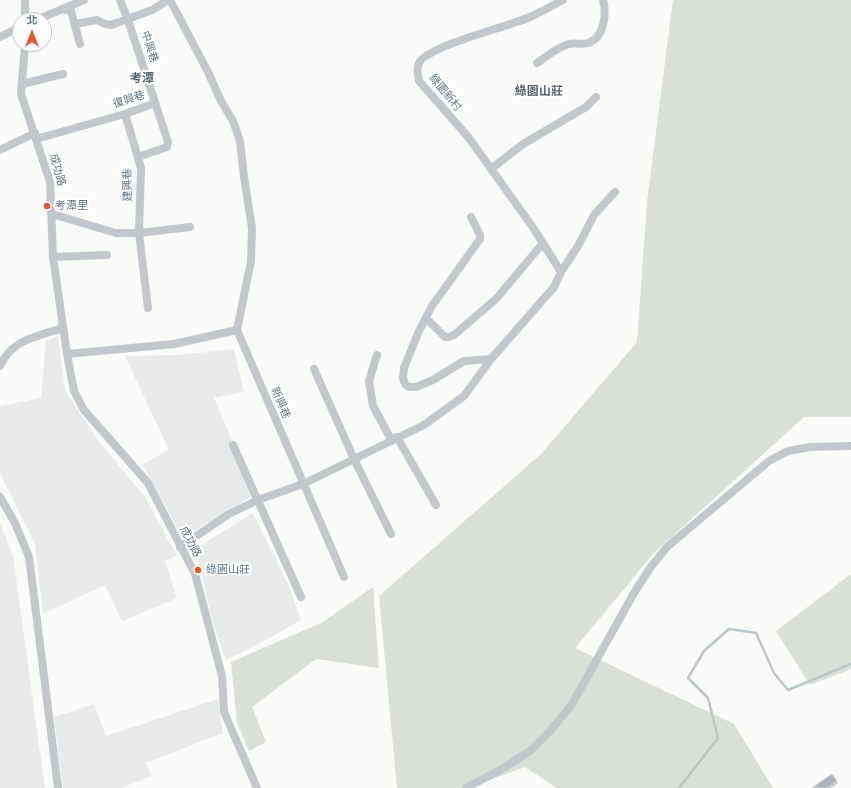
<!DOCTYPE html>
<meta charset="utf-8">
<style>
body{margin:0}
#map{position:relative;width:851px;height:788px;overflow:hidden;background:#fafaf8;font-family:Signika,"Noto Sans TC",sans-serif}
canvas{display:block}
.north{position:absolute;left:12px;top:12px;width:40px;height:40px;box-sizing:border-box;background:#fff;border:1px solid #c1c8cd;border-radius:50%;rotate:0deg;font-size:11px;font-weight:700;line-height:16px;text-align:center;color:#657683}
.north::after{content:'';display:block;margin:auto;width:14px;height:18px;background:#e4572e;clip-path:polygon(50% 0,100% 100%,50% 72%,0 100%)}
</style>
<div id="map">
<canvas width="851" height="788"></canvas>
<div class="north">北</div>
</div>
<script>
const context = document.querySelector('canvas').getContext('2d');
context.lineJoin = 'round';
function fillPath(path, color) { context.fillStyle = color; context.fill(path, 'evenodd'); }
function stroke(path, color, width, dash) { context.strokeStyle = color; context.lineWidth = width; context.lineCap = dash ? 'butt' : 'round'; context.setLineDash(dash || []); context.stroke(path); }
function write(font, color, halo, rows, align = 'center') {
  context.font = font + ' Signika,"Noto Sans TC",sans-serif'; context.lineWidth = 4; context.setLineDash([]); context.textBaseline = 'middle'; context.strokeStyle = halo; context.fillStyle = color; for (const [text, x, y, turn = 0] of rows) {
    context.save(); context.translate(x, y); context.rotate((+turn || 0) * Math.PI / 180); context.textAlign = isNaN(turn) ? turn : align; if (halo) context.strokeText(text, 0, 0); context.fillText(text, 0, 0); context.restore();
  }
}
const built = new Path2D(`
 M58,336l7,54 32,49 48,58 32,59 -12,5 12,37 -55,23 -17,-36 -62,29 -8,-70 -35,-71v-67l41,-8 5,-57z
 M234,349l10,43 -30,6 41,96 -72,44 -41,-74 27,-14 -44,-94 56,-1z
 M253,513l36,73 12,34 -44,25 -31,15 -14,-40 -16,-72z
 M0,523l13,33 32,232h-45z
 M218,699l5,34 -77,30 6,13 -31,12h-58l-9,-71 40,-13 12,32z`);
const green = new Path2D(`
 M673,0h178v417h-47l-151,137 -78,94 159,76 39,64h-216l-32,-21 -57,21h-71l-18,-192 162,-142 96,-112 10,-140z
 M851,574v95l-41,16 -34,-54z
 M373,587l6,81 -63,-9 -64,48 14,35 -17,9 -12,-28 -6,-61 90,-39z`);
const shadow = new Path2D(`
 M832,775l6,8 -7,5h-17z`);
const stream = new Path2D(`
 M679,788l39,-50 -10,-40 -20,-20 16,-27 25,-22 27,4 18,40 14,17 63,-26`);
const building = new Path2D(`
 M832,774l5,7 -10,7h-15z`);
const minor = new Path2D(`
 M120,0l8,20 40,122 -1,5 -29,10
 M170,0l38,72 13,29 12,20 7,20 4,36 8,51 -1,33 -14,69
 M62,9l9,2 9,33
 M25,20v-20
 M36,20l48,-20
 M75,24l22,-4 8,4 6,1 41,-15 16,-10
 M0,37l20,-10
 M25,44l-4,50 29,88 3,75 14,97 7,37 10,19 64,73 47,91 27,102 2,36 33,76
 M537,63c10,-7 18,-14 29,-18 7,-3 15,0 22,-2 16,-5 19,-29 15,-43
 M22,84l41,-10
 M125,114l16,54 -2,65 9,75
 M36,139l89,-25 30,-11
 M0,150l35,-17
 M491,169l32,-25 63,-37 10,-10
 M52,214l64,19h23l51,-6
 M471,217l9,18v4l-48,67 -13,25 -15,37 -1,10 2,6 4,3h7l17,-7 31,-19 27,-2
 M53,257l54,-2
 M561,272l-27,-43 -65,-91 -50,-57c-1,-6 -3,-13 0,-18 10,-18 89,-36 111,-46 11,-5 22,-11 33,-17
 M426,318l19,19h4l5,-2 42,-36 47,-56
 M237,330l107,247
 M67,354l107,-10 63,-14
 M377,355l-8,26 4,25 19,35
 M0,366c4,-8 9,-15 16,-20 10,-8 34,-14 47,-18
 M314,369l40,90 37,75
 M397,437l39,68
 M233,445l68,152
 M0,497l15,26 14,34 29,231
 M180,547l49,-33 29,-14 45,-16 121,-59 40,-29 27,-37 63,-72 7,-15 17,-26 16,-31 21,-23
 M466,788l34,-18 30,-19 21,-21 21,-26 62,-111 16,-25 17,-21 102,-86 19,-10 22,-4 41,-1`);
const markers = [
 [47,206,4,"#e4572e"],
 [198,570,4,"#e4572e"]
];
const streetNames = [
 ["中興巷",149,47,72],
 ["綠園新村",445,93,50],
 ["復興巷",129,100,-18],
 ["成功路",57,170,75],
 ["建興巷",128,185,-91],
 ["新興巷",280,403,67],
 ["成功路",190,542,62]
];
const poiNames = [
 ["考潭里",55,206],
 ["綠園山莊",206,570]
];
const neighbourhoodNames = [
 ["考潭",142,79],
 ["綠園山莊",539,92]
];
fillPath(built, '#e8e9e9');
fillPath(green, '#dadfd7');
fillPath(shadow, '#0003');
stroke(stream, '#bbc7cb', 2.5);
fillPath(building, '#aab3b9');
stroke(building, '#dcdcda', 1);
stroke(minor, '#c3c8cc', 8);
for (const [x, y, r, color] of markers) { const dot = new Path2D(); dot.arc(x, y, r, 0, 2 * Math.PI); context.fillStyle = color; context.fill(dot); stroke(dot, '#fff', 1.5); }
write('11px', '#657683', '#fff', streetNames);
write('11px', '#657683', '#fff', poiNames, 'left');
write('bold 12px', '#57646e', '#fff', neighbourhoodNames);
</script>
